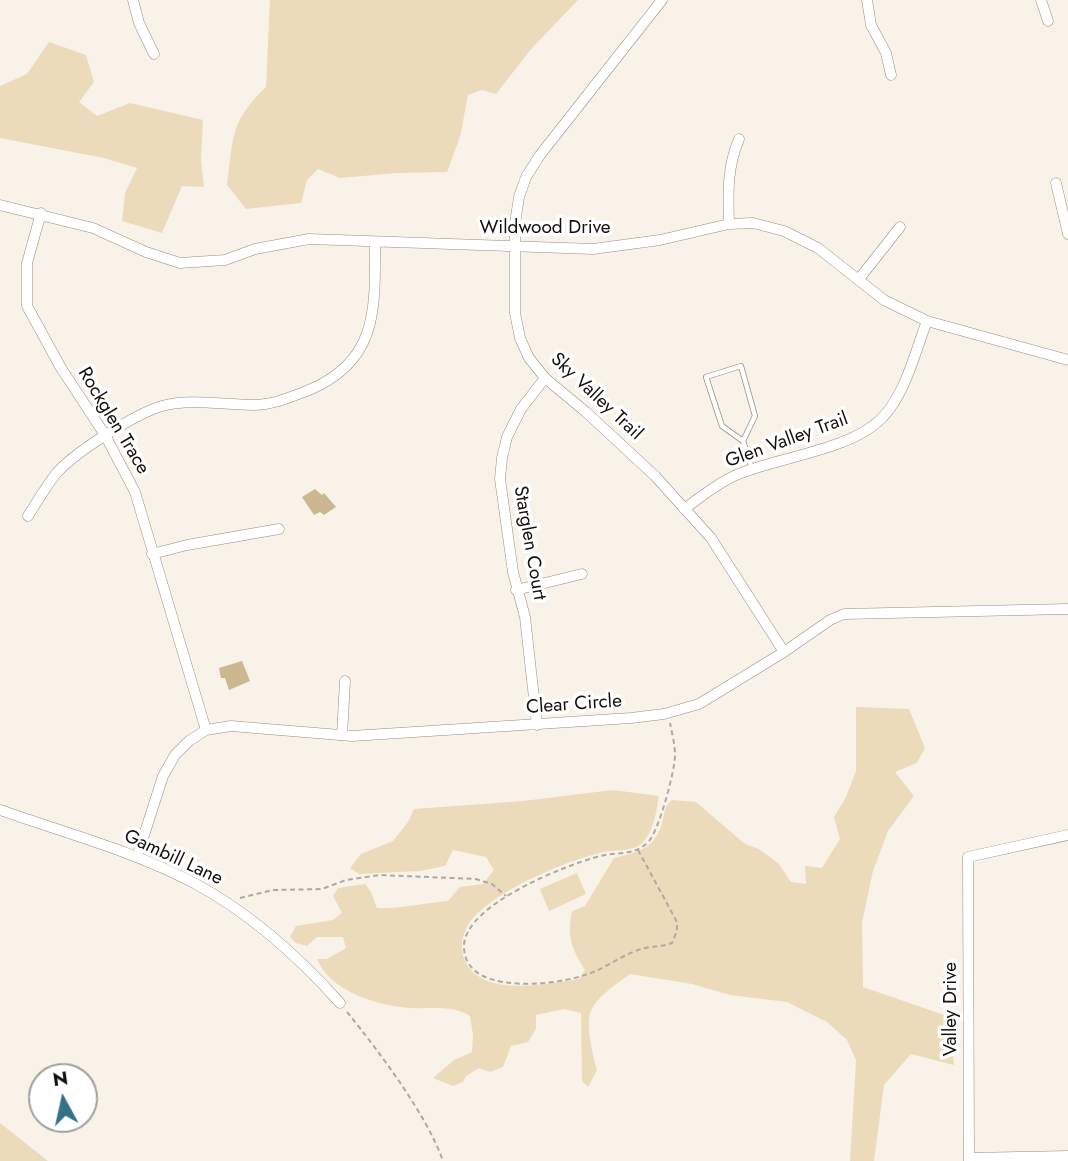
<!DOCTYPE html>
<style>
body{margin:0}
#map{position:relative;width:1068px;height:1161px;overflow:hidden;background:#f8f2e8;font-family:Jost,sans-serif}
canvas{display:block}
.north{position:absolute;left:28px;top:1063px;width:70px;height:70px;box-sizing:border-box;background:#fff;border:2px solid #a09f9e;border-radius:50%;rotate:352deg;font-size:19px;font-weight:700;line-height:28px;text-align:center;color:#12100c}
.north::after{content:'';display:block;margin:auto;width:24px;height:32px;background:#357289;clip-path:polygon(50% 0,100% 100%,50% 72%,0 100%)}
</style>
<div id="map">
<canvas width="1068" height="1161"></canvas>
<div class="north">N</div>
</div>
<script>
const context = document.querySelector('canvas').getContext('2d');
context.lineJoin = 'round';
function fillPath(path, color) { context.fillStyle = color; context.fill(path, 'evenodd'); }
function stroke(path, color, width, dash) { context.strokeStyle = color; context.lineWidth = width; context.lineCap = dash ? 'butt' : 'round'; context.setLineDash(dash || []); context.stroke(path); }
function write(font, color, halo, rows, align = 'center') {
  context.font = font + ' Jost,sans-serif'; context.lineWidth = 7; context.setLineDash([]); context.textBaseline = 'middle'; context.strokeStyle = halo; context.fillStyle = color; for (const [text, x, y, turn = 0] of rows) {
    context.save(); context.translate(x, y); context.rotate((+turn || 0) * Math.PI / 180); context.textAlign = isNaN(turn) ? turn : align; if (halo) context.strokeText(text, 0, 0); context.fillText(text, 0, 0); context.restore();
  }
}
const green = new Path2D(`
 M270,0h308l-46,48 -36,46 -14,-4 -14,5 -8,42 -13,35 -50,1 -57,5 -22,-9 -11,11 -6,23 -55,6 -19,-24c7,-48 2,-62 39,-98z
 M49,42l37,13 8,27 -15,20 18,14 33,-13 73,17 -2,40 3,27 -22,-1 -20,47 -40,-12 3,-28 12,-25 -33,-10 -104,-20v-52l27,-12z
 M856,707l53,2 16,39 -8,15 -22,9 19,24 -26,35 -15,40 -11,51 1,65 84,29 7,49 -43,-11 -27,31 -10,76h-24l6,-101 -9,-20 -20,-18 -40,-20 -57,-7 -38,-11 -62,-10c-13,10 -35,23 -40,40 -4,14 3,42 7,56l-9,17 -6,-6 -1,-68 -17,-4 -28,6v14l-8,13 -17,4 -8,21 -13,5 -11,-4 -13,8 -3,6 -10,4 -20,-8 21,-18 18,-8 1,-17 -3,-19c-18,-11 -38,-7 -59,-8 -32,-2 -81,-16 -94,-49h10l19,-11 -3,-11h-26l-10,9 -11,-3 -6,-6 6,-11 37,-6 9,-7 -9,-17 5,-8 27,-4 6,8 6,16c25,1 47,-5 71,-7l12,-14 23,-3 11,-14 -8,-13 -33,-7 -8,16 -25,5 -61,3 -9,-6 11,-14 32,-13 15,-19 6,-13 109,-8 90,-11 46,6c-3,17 -5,37 -19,49 -8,6 -26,5 -36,7 -37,8 -116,41 -136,73 -6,11 -9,23 -3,36 17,37 81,23 114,18l6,-9c-14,-23 -18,-32 -13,-59l13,-5 29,-48c25,-6 43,-10 49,-39 2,-8 2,-14 9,-19l24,2 49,42 14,5 19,14 13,19 15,2 -1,-18 17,2 18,-29 -6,-22 12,-20 10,-26z
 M577,873l9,21 -37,17 -9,-22z
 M0,1123l48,38h-48z`);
const building = new Path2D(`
 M315,489l7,6 2,-2 12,14 -12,8 -4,-3 -6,3 -12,-18z
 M242,661l8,20 -21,9 -4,-12h-4l-2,-10z`);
const path = new Path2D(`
 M638,850l39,72v9l-5,12c-10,4 -21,3 -31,6 -19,6 -35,19 -53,25 -29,10 -77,15 -105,2 -12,-6 -19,-16 -19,-29 -1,-42 102,-82 136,-91 19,-5 34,1 49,-15 10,-11 26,-70 26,-86 0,-10 -3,-22 -5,-32
 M240,898l33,-8 49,-1 24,-9 33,-5 97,4 16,5 14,12
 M347,1012c31,38 80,103 96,149`);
const service = new Path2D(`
 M743,441l12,-25 -14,-50 -35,11 16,49 21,15 9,28`);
const minor = new Path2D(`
 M133,0l6,23 15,31
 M662,0l-122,155 -14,22 -7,20 -4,26v90l5,25 9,20 16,20 41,34 69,64 56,62 73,114
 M867,0l4,25 15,28 5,22
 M1041,0l7,21
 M1056,183l12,51
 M0,205l93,23 53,24 34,11 45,-3 30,-11 54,-10 284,10 67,-9 69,-16 24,-1 31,8 34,17 66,52 43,21 141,39
 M41,213l-14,50v43l34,62 44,67 30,57 71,238
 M729,224c-1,-30 -2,-57 10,-85
 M859,279l41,-52
 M684,509c16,-11 32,-25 50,-33 42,-19 116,-25 148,-58 24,-25 33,-66 45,-97
 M28,516c9,-14 17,-28 27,-41 18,-22 80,-61 107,-69 29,-8 61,-1 91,-1 20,0 38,-8 56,-15 70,-29 66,-83 66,-148
 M152,554l35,-9 92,-16
 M516,590l66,-16
 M537,725l-12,-108 -12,-45 -13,-93 2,-21 5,-21 14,-28 24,-31
 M342,735l3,-54
 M0,810c65,23 134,41 196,74 55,30 102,72 144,119
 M137,857l26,-81 12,-21 14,-14 17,-11 25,-4 121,10 279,-18 33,-4 35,-10 85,-52 46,-32 14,-6 224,-5
 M969,1158l99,-2
 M969,1161l-1,-304 100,-22`);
const streetNames = [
 ["Wildwood Drive",545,228],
 ["Sky Valley Trail",596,397,43],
 ["Rockglen Trace",113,421,59],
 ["Glen Valley Trail",787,441,-20],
 ["Starglen Court",529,543,80],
 ["Clear Circle",574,705,-4],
 ["Gambill Lane",173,858,25],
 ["Valley Drive",951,1009,-90]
];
fillPath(green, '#ecdbba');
fillPath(building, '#cdb790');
stroke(service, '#948f85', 6);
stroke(minor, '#948f85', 11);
stroke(path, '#aea9a1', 2, [5, 3.5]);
stroke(service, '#fff', 4.5);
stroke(minor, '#fff', 10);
write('19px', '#12100c', '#fff', streetNames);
</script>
